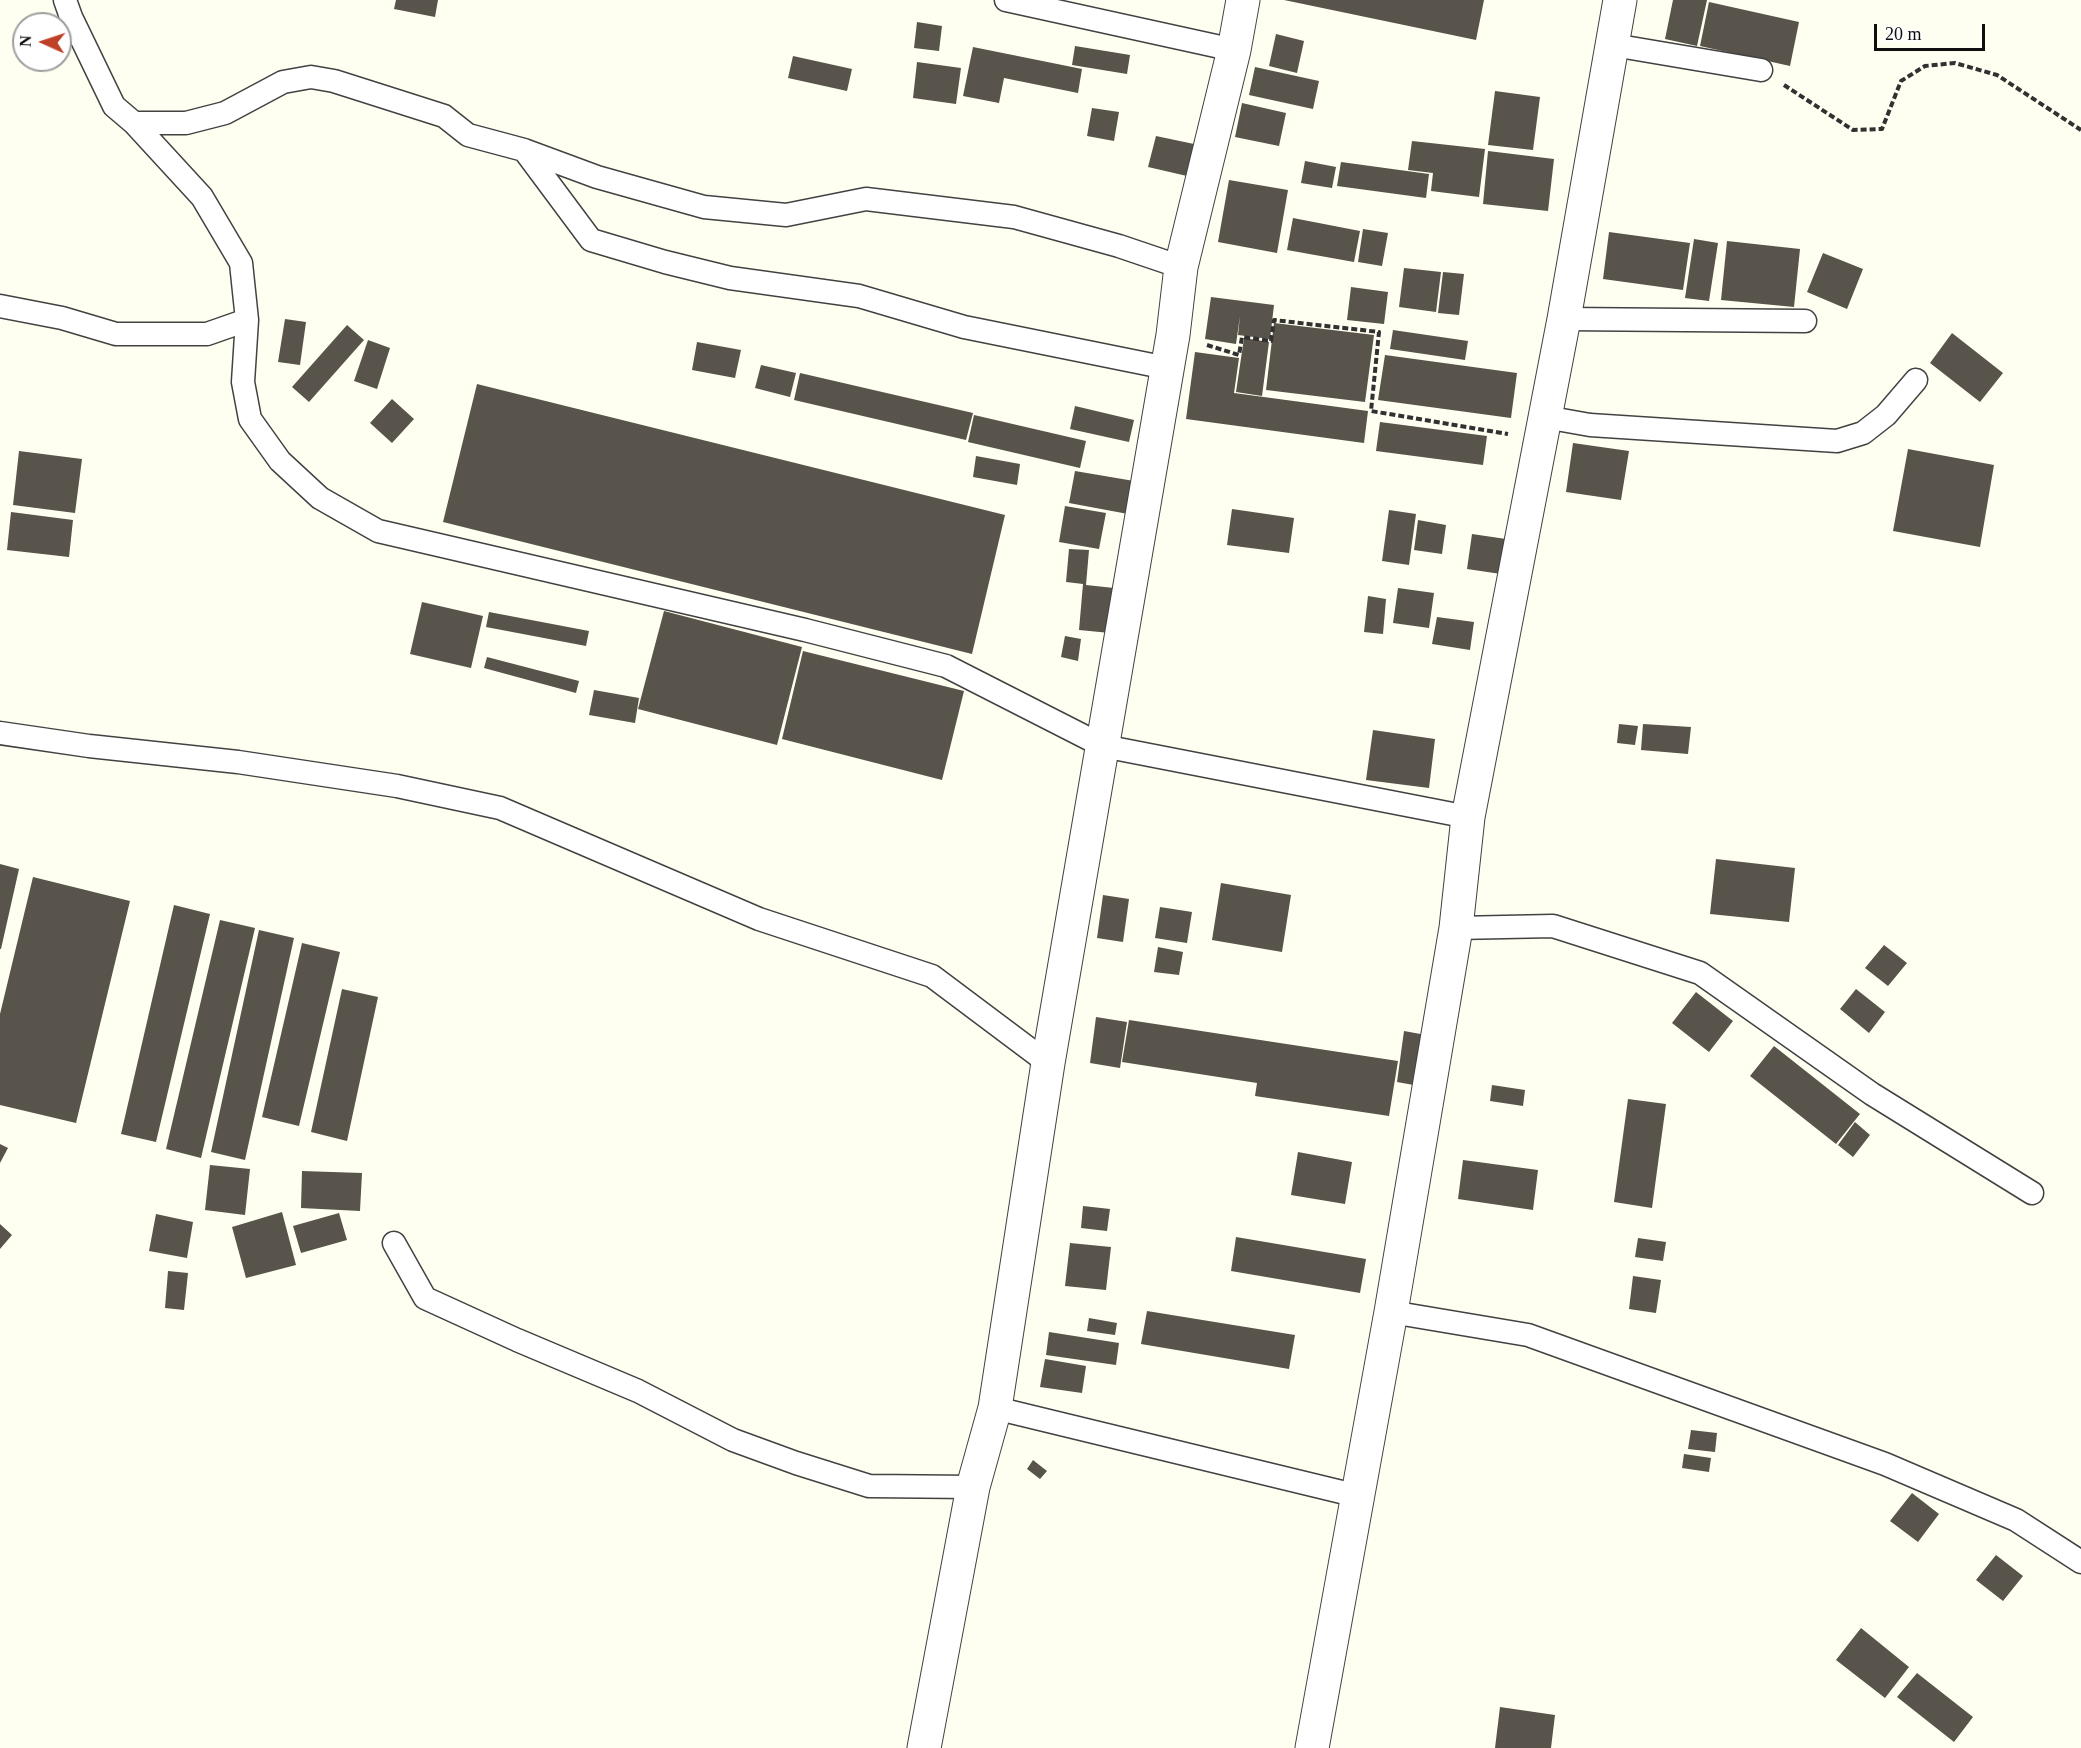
<!DOCTYPE html>
<style>
body{margin:0}
#map{position:relative;width:2081px;height:1748px;overflow:hidden;background:#fffff1;font-family:Georgia,serif}
canvas{display:block}
.north{position:absolute;left:12px;top:12px;width:60px;height:60px;box-sizing:border-box;background:#fff;border:2px solid #9f9f9f;border-radius:50%;rotate:273deg;font-size:16px;font-weight:700;line-height:24px;text-align:center;color:#0f0f0f}
.north::after{content:'';display:block;margin:auto;width:21px;height:27px;background:#bf3f27;clip-path:polygon(50% 0,100% 100%,50% 72%,0 100%)}
.scale{position:absolute;left:1874px;top:24px;width:111px;height:27px;box-sizing:border-box;border:3px solid #0f0f0f;border-top:0;padding-left:8px;font-size:18px;line-height:21px;white-space:nowrap;color:#0f0f0f;-webkit-text-stroke:4px #fff;paint-order:stroke}
</style>
<div id="map">
<canvas width="2081" height="1748"></canvas>
<div class="north">N</div>
<div class="scale">20 m</div>
</div>
<script>
const context = document.querySelector('canvas').getContext('2d');
context.lineJoin = 'round';
function fillPath(path, color) { context.fillStyle = color; context.fill(path, 'evenodd'); }
function stroke(path, color, width, dash) { context.strokeStyle = color; context.lineWidth = width; context.lineCap = dash ? 'butt' : 'round'; context.setLineDash(dash || []); context.stroke(path); }
const building = new Path2D(`
 M396,0h42l-3,17 -41,-8z
 M1284,0h200l-8,40z
 M1673,0h34l-10,46 -32,-7z
 M1709,2l90,20 -9,44 -90,-20z
 M917,22l25,4 -3,25 -25,-3z
 M1276,34l28,7 -7,32 -28,-7z
 M1075,46l55,9 -3,19 -55,-9z
 M973,47l109,22 -4,24 -74,-15 -5,25 -36,-7z
 M793,56l59,13 -5,22 -59,-13z
 M917,62l44,6 -5,36 -43,-6z
 M1255,67l64,14 -6,28 -64,-14z
 M1495,91l45,6 -7,53 -45,-5z
 M1242,103l44,10 -7,33 -44,-9z
 M1092,108l27,4 -5,29 -27,-5z
 M1156,136l38,8 -7,32 -39,-9z
 M1412,141l73,8 -6,48 -48,-6 2,-18 -25,-3z
 M1488,151l66,8 -6,52 -65,-7z
 M1305,161l31,6 -4,21 -31,-5z
 M1341,162l88,12 -3,24 -89,-12z
 M1229,180l59,10 -11,63 -59,-11z
 M1293,218l67,13 -6,31 -67,-12z
 M1363,229l25,4 -6,33 -24,-4z
 M1609,232l81,11 -7,47 -80,-11z
 M1694,239l24,4 -9,58 -24,-3z
 M1727,241l73,8 -6,58 -73,-7z
 M1823,253l40,16 -16,40 -40,-17z
 M1404,268l37,4 -5,40 -37,-5z
 M1443,272l21,2 -5,41 -21,-2z
 M1351,287l37,5 -4,32 -37,-4z
 M1211,297l63,8 -4,34 -32,-4 2,-19 -4,28 -31,-5z
 M285,319l21,3 -6,43 -22,-3z
 M1274,323l100,12 -9,67 -99,-12z
 M347,325l17,15 -55,62 -17,-15z
 M1393,330l75,11 -3,19 -75,-11z
 M1952,333l51,40 -23,29 -50,-39z
 M1244,338l25,4 -7,54 -26,-4z
 M368,340l22,8 -13,41 -23,-8z
 M697,342l44,8 -6,28 -43,-8z
 M1195,352l44,6 -5,35 134,18 -4,32 -178,-24z
 M1385,355l132,18 -6,45 -133,-18z
 M761,365l35,8 -6,24 -35,-9z
 M800,373l173,40 -7,27 -172,-40z
 M477,384l528,131 -33,139 -529,-132z
 M392,399l22,20 -22,24 -22,-20z
 M1075,406l59,14 -5,22 -59,-13z
 M974,415l112,26 -6,27 -112,-26z
 M1380,422l107,14 -4,29 -107,-14z
 M1573,443l56,8 -8,49 -55,-8z
 M1908,449l86,16 -14,82 -87,-16z
 M19,451l63,8 -7,54 -62,-8z
 M976,456l44,8 -3,21 -44,-8z
 M1075,471l59,10 -6,33 -59,-11z
 M1065,506l41,7 -7,36 -40,-7z
 M1232,509l62,9 -5,35 -62,-8z
 M1389,510l27,4 -7,51 -27,-4z
 M11,512l62,8 -4,37 -62,-7z
 M1418,520l28,5 -4,29 -28,-4z
 M1472,534l34,5 -5,35 -34,-5z
 M1069,549l20,1 -3,35 28,3 -4,45 -31,-3 4,-46 -17,-2z
 M1398,588l36,5 -5,35 -36,-5z
 M1368,596l18,3 -3,35 -19,-2z
 M422,602l61,14 -12,52 -61,-14z
 M664,611l138,36 -25,98 -139,-36z
 M489,612l100,19 -3,15 -100,-19z
 M1437,617l37,5 -4,28 -38,-6z
 M1065,636l16,3 -3,22 -17,-4z
 M803,651l161,40 -22,89 -160,-41z
 M487,657l92,24 -3,12 -92,-25z
 M594,690l45,8 -4,25 -46,-8z
 M1619,724l19,2 -3,19 -18,-2z
 M1643,724l48,3 -3,27 -47,-4z
 M1373,730l62,9 -6,49 -63,-8z
 M1716,859l79,9 -6,54 -79,-8z
 M0,864l19,5 -18,80h-1z
 M33,877l97,24 -54,222 -76,-18v-91z
 M1221,883l70,12 -9,57 -70,-12z
 M1103,895l26,4 -6,43 -26,-4z
 M174,905l36,9 -54,228 -35,-8z
 M1160,907l32,5 -5,31 -32,-5z
 M220,920l35,8 -54,230 -35,-9z
 M259,930l35,8 -49,222 -34,-8z
 M302,943l38,9 -41,174 -37,-9z
 M1884,945l23,18 -19,23 -23,-18z
 M1158,947l25,5 -4,23 -25,-3z
 M342,989l36,8 -31,144 -36,-9z
 M1856,989l29,23 -16,21 -29,-24z
 M1696,992l37,29 -24,31 -37,-29z
 M1096,1017l31,5 -7,46 -30,-5z
 M1129,1020l269,41 -9,55 -134,-20 2,-13 -135,-21z
 M1404,1031l22,4 -7,51 -22,-4z
 M1774,1046l86,68 -24,30 -86,-68z
 M1492,1085l33,5 -2,16 -33,-5z
 M1628,1099l38,5 -14,104 -38,-6z
 M1855,1122l15,13 -17,22 -15,-12z
 M0,1144l8,4 -8,15z
 M1298,1152l54,10 -7,42 -54,-9z
 M1463,1160l75,10 -5,40 -75,-11z
 M210,1165l40,4 -5,46 -40,-5z
 M302,1171l60,2 -2,38 -59,-3z
 M1083,1206l27,3 -3,22 -26,-3z
 M282,1212l14,53 -50,13 -14,-51z
 M339,1213l8,27 -46,13 -8,-27z
 M156,1214l37,8 -6,36 -38,-7z
 M0,1224l12,11 -12,14z
 M1236,1237l130,22 -6,34 -129,-22z
 M1638,1238l28,4 -3,19 -28,-4z
 M1070,1243l41,4 -5,43 -41,-4z
 M168,1271l20,2 -4,37 -19,-2z
 M1633,1276l28,4 -5,33 -27,-4z
 M1147,1311l148,24 -6,34 -148,-25z
 M1089,1318l28,5 -2,12 -28,-4z
 M1049,1332l70,11 -3,22 -70,-10z
 M1045,1359l41,7 -4,27 -42,-6z
 M1691,1430l26,3 -2,19 -27,-3z
 M1684,1454l27,4 -2,14 -27,-4z
 M1033,1460l14,11 -7,8 -13,-10z
 M1912,1493l27,21 -21,28 -28,-21z
 M1996,1555l27,21 -20,25 -27,-21z
 M1861,1628l48,39 -24,31 -49,-38z
 M1917,1673l56,44 -19,25 -57,-45z
 M1500,1707l55,8 -4,33h-56z`);
const path = new Path2D(`
 M1784,85l69,45 29,-1 19,-48 24,-15 30,-3 42,12 84,55
 M1207,345l32,10 3,-18 29,4 3,-21 105,12 -8,79 137,23`);
const service = new Path2D(`
 M65,0l6,17 43,89 20,17h52l39,-10 58,-31 28,-5 23,4 110,35 24,19 56,15 73,27 107,30 82,8 80,-16 148,18 105,29 62,21
 M1006,0l228,50
 M1613,45l148,25
 M134,123l68,74 39,66 6,57 -4,62 7,37 30,42 40,37 58,33 427,99 141,36 157,80 365,71
 M524,150l67,90 74,22 65,16 129,18 105,31 203,41
 M0,306l62,12 54,16h91l40,-14
 M1564,319l241,2
 M1545,417l45,8 247,16 26,-8 23,-18 30,-35
 M0,733l89,13 149,16 159,24 103,22 259,111 173,57 116,87
 M1456,928l97,-2 147,47 172,121 160,99
 M394,1243l31,55 92,42 121,51 95,49 63,23 73,23 104,1
 M1391,1312l137,23 357,129 131,56 65,42
 M995,1408l363,88`);
const minor = new Path2D(`
 M924,1748l49,-261 22,-79 53,-345 125,-728 8,-68 53,-217 9,-50`);
const tertiary = new Path2D(`
 M1312,1748l79,-436 65,-384 12,-111 96,-498 56,-319`);
fillPath(building, '#58534b');
stroke(service, '#424242', 25);
stroke(minor, '#424242', 35);
stroke(tertiary, '#424242', 35);
stroke(path, '#313131', 4, [6, 3]);
stroke(service, '#fff', 22);
stroke(minor, '#fff', 33);
stroke(tertiary, '#fff', 33);
</script>
